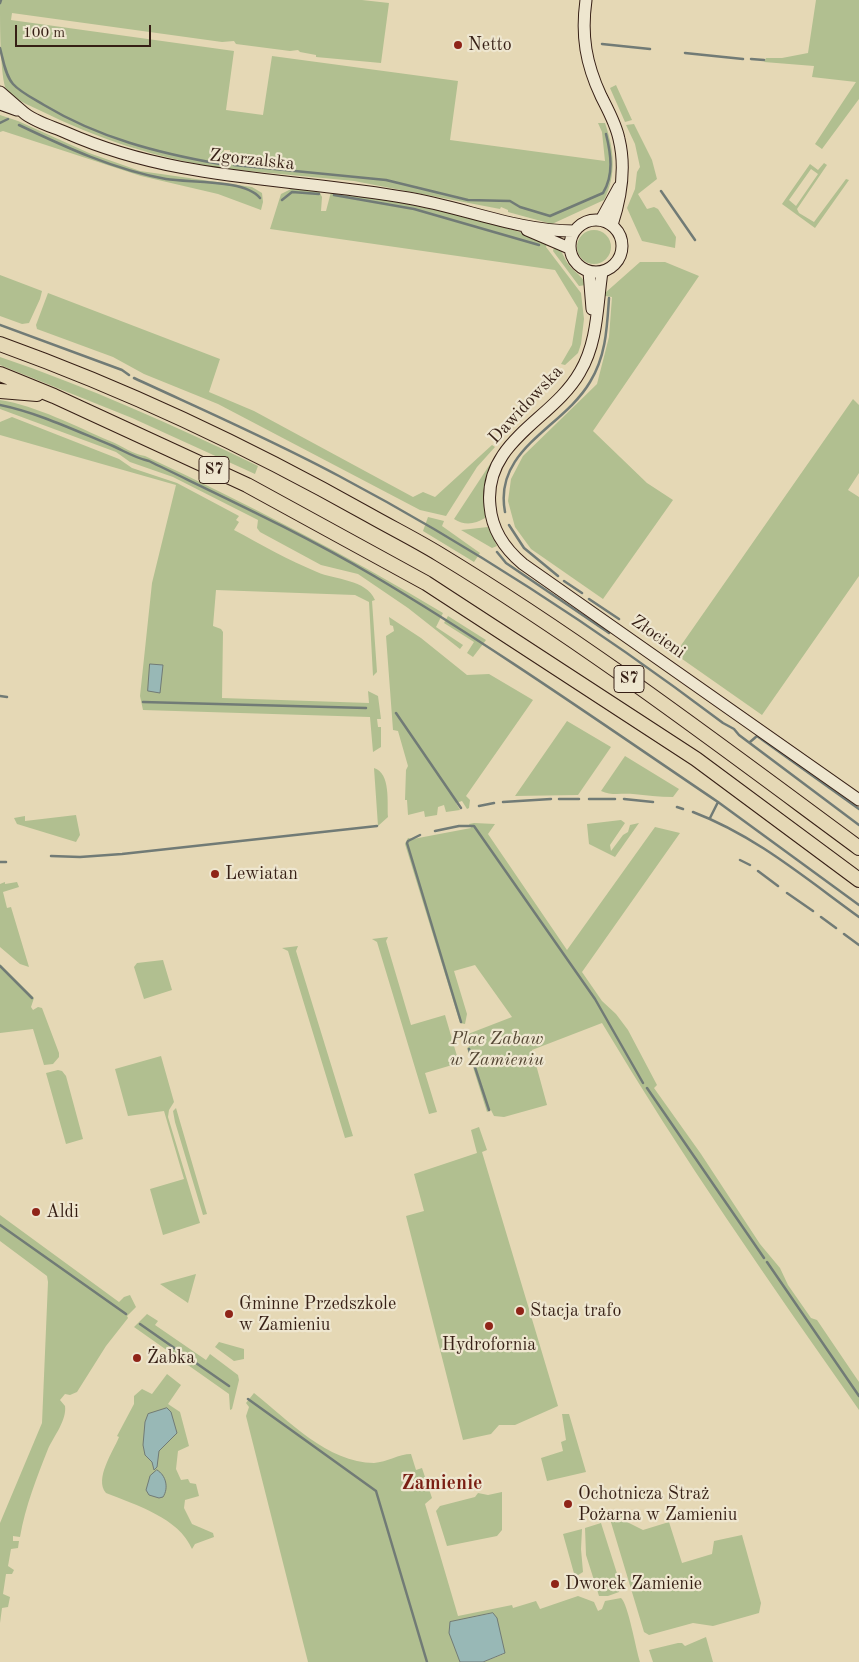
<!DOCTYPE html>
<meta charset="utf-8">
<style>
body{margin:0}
#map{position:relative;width:859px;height:1662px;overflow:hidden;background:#e5d8b5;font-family:"Old Standard TT",serif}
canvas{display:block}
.scale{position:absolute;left:15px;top:25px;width:136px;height:22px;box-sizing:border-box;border:2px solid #361f15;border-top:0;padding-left:6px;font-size:15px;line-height:18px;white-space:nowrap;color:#361f15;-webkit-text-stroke:4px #eee6cf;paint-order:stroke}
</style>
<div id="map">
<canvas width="859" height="1662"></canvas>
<div class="scale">100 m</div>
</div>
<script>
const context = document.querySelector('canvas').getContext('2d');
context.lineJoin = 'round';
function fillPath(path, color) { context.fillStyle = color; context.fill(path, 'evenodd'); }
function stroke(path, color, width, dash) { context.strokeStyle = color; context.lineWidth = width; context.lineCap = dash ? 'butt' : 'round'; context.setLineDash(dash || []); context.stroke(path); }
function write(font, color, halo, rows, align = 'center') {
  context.font = font + ' "Old Standard TT",serif'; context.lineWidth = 4.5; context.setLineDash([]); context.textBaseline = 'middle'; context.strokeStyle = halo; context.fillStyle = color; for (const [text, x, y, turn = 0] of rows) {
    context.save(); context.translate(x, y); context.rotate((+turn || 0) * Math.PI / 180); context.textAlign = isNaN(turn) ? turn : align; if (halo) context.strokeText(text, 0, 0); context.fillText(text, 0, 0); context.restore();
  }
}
const green = new Path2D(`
 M0,0h362l27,3 -8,60 -65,-6v-2l-16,-3 -2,-2 -8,1 -54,-7 -2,-3 -12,1 -210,-29 -1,7 223,31 -8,59 37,5 9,-59 186,25 -8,59 155,21 -3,-29 -4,-9h7c9,27 12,51 -1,77l-52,24 -44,-12v-2l-7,-3 -1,2 -146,-28 -126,-12 2,-19h-6l-3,18c-65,-10 -123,-29 -182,-58 -10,-5 -29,-12 -34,-23 -5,-21 -5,-63 -5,-87z
 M816,0h43v99l-37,50 -7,-5 41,-62 -44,-5 2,-11 -50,-4 2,-4h16l26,-5z
 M616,85l16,35 -7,2 -15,-34z
 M0,115l18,6 71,32 51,18 112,16 10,6 1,9 -2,8 -43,-16 -77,-18 -138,-45 -3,1z
 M634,124l18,36 5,19 -19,15 9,15 7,-2 4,2 18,28 -1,11 -33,-7 -15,-33 8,-19 2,-17 3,-5 -5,-23 -9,-19z
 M824,163l3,2 -30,44 2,4 15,9 32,-43 3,1 -34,48 -33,-24 28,-40 8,6zM811,169l7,5 -22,32 -7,-6z
 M293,188l26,3 3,6 -1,14h5l5,-19c73,9 146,25 216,49l-1,6 35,46 3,26 -3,25 -3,9 -13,12 -4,-1 11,-19 6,-37 -23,-38 -285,-41 11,-35z
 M577 247a17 17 0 1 1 34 0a17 17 0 1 1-34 0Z
 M555,244c8,6 8,14 14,21 6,8 13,10 17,20l-7,1 -26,-35z
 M640,262h25l34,14 -106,155 54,52 26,17 -70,99 -72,-50 -16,-22 -7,-26 3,-22 12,-23 74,-72 12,-47 3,-40 -7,-1v-3z
 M0,275l42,16 -2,8 -11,24 -7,1 -22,-8z
 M48,293l172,66 -11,33 45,19 159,86 10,-5 12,5 57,-52 3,2 -18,20 -31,49 -26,-6 -202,-106 -74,-30 -31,-17 -76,-28 -1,-4z
 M0,357c88,30 174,68 258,109l-3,8 -123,-56 -132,-53z
 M853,399l6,6v68l-11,17 11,7v79l-97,139 -87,-61z
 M0,400c37,6 75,26 110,41 13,5 22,13 35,15 103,48 200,98 298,157l-7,14 27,18 -3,4 -52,-41 -50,-34 -37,-9 -61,-33 -3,-4 1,-8 -85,-43 -43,-15 -14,-10 -116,-43z
 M12,417l107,42 13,9 45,15 62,33 -3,4 3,2 -5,8c28,15 54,30 83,42 18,8 49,7 58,28l-3,1 5,71 -4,4 -4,-74 -14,-7 -139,-5 -3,36 8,3 2,3 -1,66 147,5 -1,-12 10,5 3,23h-4l1,8h3v20l-8,5 -3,-35 -227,-7 -3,-14 12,-113 24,-98 -176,-50v-13z
 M496,455l-10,26 -1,37c-10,6 -20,8 -31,1z
 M428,517l16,4 -2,5 38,27 -6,9 -51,-31z
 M488,527l9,19 -5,2 -31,-18z
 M448,616l38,24 -13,17 -6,-4 7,-11 -30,-19z
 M389,617l32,21 46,37 22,-1 44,26 -67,96 4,4 -1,8 -2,1 -5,-8 -6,2 4,7 -14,2 -2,-7 -6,2 -1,8 -12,2 -1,-6 -16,4 -1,-15h-2l1,-30 2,-4 -10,-35 -5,-1 -7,-94 8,-5 -1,-5 -3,-1z
 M567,721l44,26 -33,48 -63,1z
 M625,756l54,33 -6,8c-14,0 -27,-2 -40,-3 -12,-1 -21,2 -32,-3z
 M374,768c17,5 13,35 14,49l-10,9z
 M76,815l4,20 -4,7 -59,-18 -3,-6 11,-2v5z
 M621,820l4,3 -15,22 1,6 12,-16 5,-3 2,-7 9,-2 -24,34 -26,-13 -2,-20z
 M474,823l21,1 -7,10 79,116 88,-123 25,6 -98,139 20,29 14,13 12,16 29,55 -3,3 47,66 59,90 20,24 8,17 23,33 6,2 42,62v28c-89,-127 -178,-254 -257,-387l-70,27 15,55 -43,12 -10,-1 -3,-6 -4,2 -20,-64 4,-3 -3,-11 44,-17 -37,-52 -21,6 13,43 -2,10 -5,-1 -55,-179 3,-6 5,1 58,-11 -2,-4z
 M5,882v2l12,-2 2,5 -16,5 4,16 4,-1 18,60 -9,-3 -20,-17v-63z
 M388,937l-2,4 25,84 34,-10 14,48 -34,10 12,39 -8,2 -52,-172 -5,-3z
 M298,946l-2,5 57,185 -8,2 -57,-187 -6,-3z
 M163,960l9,30 -28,9 -10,-32 3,-4z
 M0,964l34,34 -3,9 2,3 5,-3 4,1 17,45v4l-6,7 -9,1 -11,-36 -33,4z
 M161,1056l13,46 -5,8 -1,7 32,106 -37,12 -13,-46 34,-10 -20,-68 -36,5 -13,-47z
 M58,1070l4,1 4,5 17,63 -17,5 -20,-71z
 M176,1108l31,106 -4,1 -28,-93 -2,-11z
 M479,1127l8,23 -5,2 76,254 -43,19h-16l-8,9 -28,6 -57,-224 18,-5 -10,-37 63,-21 -6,-23z
 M0,1215l119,87 5,-5 6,-2 6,12 -9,9 1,2 -22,28 -29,46 -7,3 -5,-1 -5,6 5,6c2,14 -11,30 -17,43 -11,28 -23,58 -28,88l-7,-1v5h6l-1,7 -7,1 -3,17 6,4 -2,4h-6l-3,20 7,3 -2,10 -6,1 -2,15v-100l42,-100 6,-141 -1,-6 -47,-35z
 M196,1274l-8,29 -28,-19z
 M147,1314l11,7 -3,4 51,35 4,-6 28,21 1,5 -7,29 -2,1 -1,-16 -95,-67z
 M219,1342l25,7v10l-10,2 -19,-14z
 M167,1374l14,11 -13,19 12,8 9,34 -11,5 -2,18 5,11 7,-1 2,4 6,1 3,12 -14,4 -1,8 8,16 21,9 1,4 -19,7 -3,5c-13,-31 -56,-44 -86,-56 -12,-14 7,-41 13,-56l-2,-1 17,-32v-8l8,-7 10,5z
 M254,1393c34,27 74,70 120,70 13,-1 25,-9 37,-9l5,16 6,-2 10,30 -7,6 33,112 54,-11 1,3 23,-7 4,8 38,-13 16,6 4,9 4,-2 3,-8 16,-3c7,5 15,52 19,64h-157l21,-8 -11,-41 -43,10 10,39h-152l-62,-246 3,-9 -3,-4z
 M562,1414h7l17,58 -39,9 -6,-23 22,-7 -2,-9 5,-2z
 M502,1492v38l-5,6 -50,10 -11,-35 4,-5 35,-9 3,-4 10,2z
 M625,1515l2,7 16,8 26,-8 13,41 30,-9 2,-13 28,-6 19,68 -2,10 -46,13 -20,-3 -44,12 -5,-3 -34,-113z
 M601,1523l20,63 -2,6 -11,4h-9l-13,-41 -1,-27z
 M582,1529l-1,20 2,23 -8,5 -12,-43z
 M706,1637l7,25h-60l-4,-12 29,-7h4l3,3z`);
const water = new Path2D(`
 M150,664l13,1 -3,28 -12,-2z
 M167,1408l4,4 6,21 -18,18 -2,16 -3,3 -2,-8 -7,-7 -2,-10 2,-23 3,-8z
 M157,1470c9,5 12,18 6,27l-4,1 -10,-3 -3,-5 4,-14z
 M493,1613l4,5 8,35 -22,9h-23l-11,-29 1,-11z`);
const stream = new Path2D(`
 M0,3l1,-3
 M602,44l48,5
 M0,48c3,11 5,27 13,36 7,8 21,15 31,21 55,33 114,48 176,59
 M685,53l58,6
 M751,59l13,1
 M0,123l8,-4
 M19,125c46,22 96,45 147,54 24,4 79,0 94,19
 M234,165l152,15 82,20 42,1 10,6 30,9 53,-23c11,-18 8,-39 3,-59
 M661,191l34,49
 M334,195l80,14 125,36
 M282,200l10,-8 27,2
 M0,325l122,45 7,5
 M134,378c69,32 138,62 205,98 134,71 262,155 384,247l11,6 5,6 120,90
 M0,405c39,8 76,26 113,41 13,6 22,12 36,15 76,37 152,72 225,115 118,70 230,149 344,226l-8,16
 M505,512c-12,-63 58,-84 85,-130 16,-26 17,-54 19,-84
 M509,525l15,23 34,28
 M497,552l9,11 103,70
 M564,581l18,12
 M589,599l30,20
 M0,696l7,1
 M143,702l223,6
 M396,713l65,95
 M750,742l7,-6 102,73
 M559,799h20
 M589,799h26
 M624,799l29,3
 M503,802l48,-3
 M718,802l141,103
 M479,806l15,-3
 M677,807l6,2
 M693,812c63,24 112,66 166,105
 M435,831l24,-5h15l121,173 48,84
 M420,835l-12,6 -1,2 54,179
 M51,856l29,1 42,-3 255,-28
 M740,860l10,5
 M0,862h6
 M758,871l20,15
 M787,893l26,18
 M821,917l15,11
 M844,934l15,11
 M0,966l32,32
 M469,1049l20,61
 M647,1088l117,170
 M0,1225l126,89
 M767,1262l92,134
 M140,1324l53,37
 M196,1363l33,23
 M248,1399l128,92 51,171`);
const secondary = new Path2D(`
 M586,0c-5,36 0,64 15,96 7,14 15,28 18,43 7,29 2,59 -7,86
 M0,92c8,7 15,13 23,20 11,10 31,15 44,21 111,49 224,44 341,65 55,9 109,33 166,33
 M0,104l17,6
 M570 246a26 26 0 1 1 52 0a26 26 0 1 1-52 0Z
 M601,220l18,-33
 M527,230l42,18
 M589,272l3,37
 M602,272c-5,33 -4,70 -22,100 -27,48 -97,69 -90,134 2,25 15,43 33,58l336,236`);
const highway = new Path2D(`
 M0,344c128,46 250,104 369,171 23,13 47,25 70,39 147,89 283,193 420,294
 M0,374l54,22 193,89 179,98 270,176 163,121
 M0,391l37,3`);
const markers = [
 [458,45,5,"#8f2418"],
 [215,874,5,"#8f2418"],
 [36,1212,5,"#8f2418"],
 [520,1311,5,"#8f2418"],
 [229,1314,5,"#8f2418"],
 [489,1326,5,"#8f2418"],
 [137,1358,5,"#8f2418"],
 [568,1504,5,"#8f2418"],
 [555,1584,5,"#8f2418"]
];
const shields = [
 [214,470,30],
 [629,679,30]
];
const shieldNames = [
 ["S7",214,470],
 ["S7",629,679]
];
const poiNames = [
 ["Netto",468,45],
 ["Lewiatan",225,874],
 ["Aldi",46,1212],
 ["Gminne Przedszkole",239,1304],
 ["w Zamieniu",239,1325],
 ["Stacja trafo",530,1311],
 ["Hydrofornia",489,1345,"center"],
 ["Żabka",147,1358],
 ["Ochotnicza Straż",578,1494],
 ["Pożarna w Zamieniu",578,1515],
 ["Dworek Zamienie",565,1584]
];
const streetNames = [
 ["Zgorzalska",252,160,6],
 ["Dawidowska",526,405,-47],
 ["Złocieni",658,637,35]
];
const parkNames = [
 ["Plac Zabaw",497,1039],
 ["w Zamieniu",497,1060]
];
const quarterNames = [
 ["Zamienie",442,1484]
];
fillPath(green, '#b1bf90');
fillPath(water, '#98b8b6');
stroke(water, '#717b76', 1);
stroke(stream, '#717b76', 2.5);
stroke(secondary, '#361f15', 13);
stroke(highway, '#361f15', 16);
stroke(secondary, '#eee6cf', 11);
stroke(highway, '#e5d8b5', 14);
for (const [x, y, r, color] of markers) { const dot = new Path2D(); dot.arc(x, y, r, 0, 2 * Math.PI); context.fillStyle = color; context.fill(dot); stroke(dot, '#eee6cf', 2); }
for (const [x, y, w] of shields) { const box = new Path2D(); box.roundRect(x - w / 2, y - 13.5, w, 27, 4); context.fillStyle = '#eee6cf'; context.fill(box); stroke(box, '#361f15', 1); }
write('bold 16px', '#361f15', null, shieldNames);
write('18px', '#361f15', '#eee6cf', poiNames, 'left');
write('18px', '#361f15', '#eee6cf', streetNames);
write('italic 18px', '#554734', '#eee6cf', parkNames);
write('bold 20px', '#7a1f14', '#eee6cf', quarterNames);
</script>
